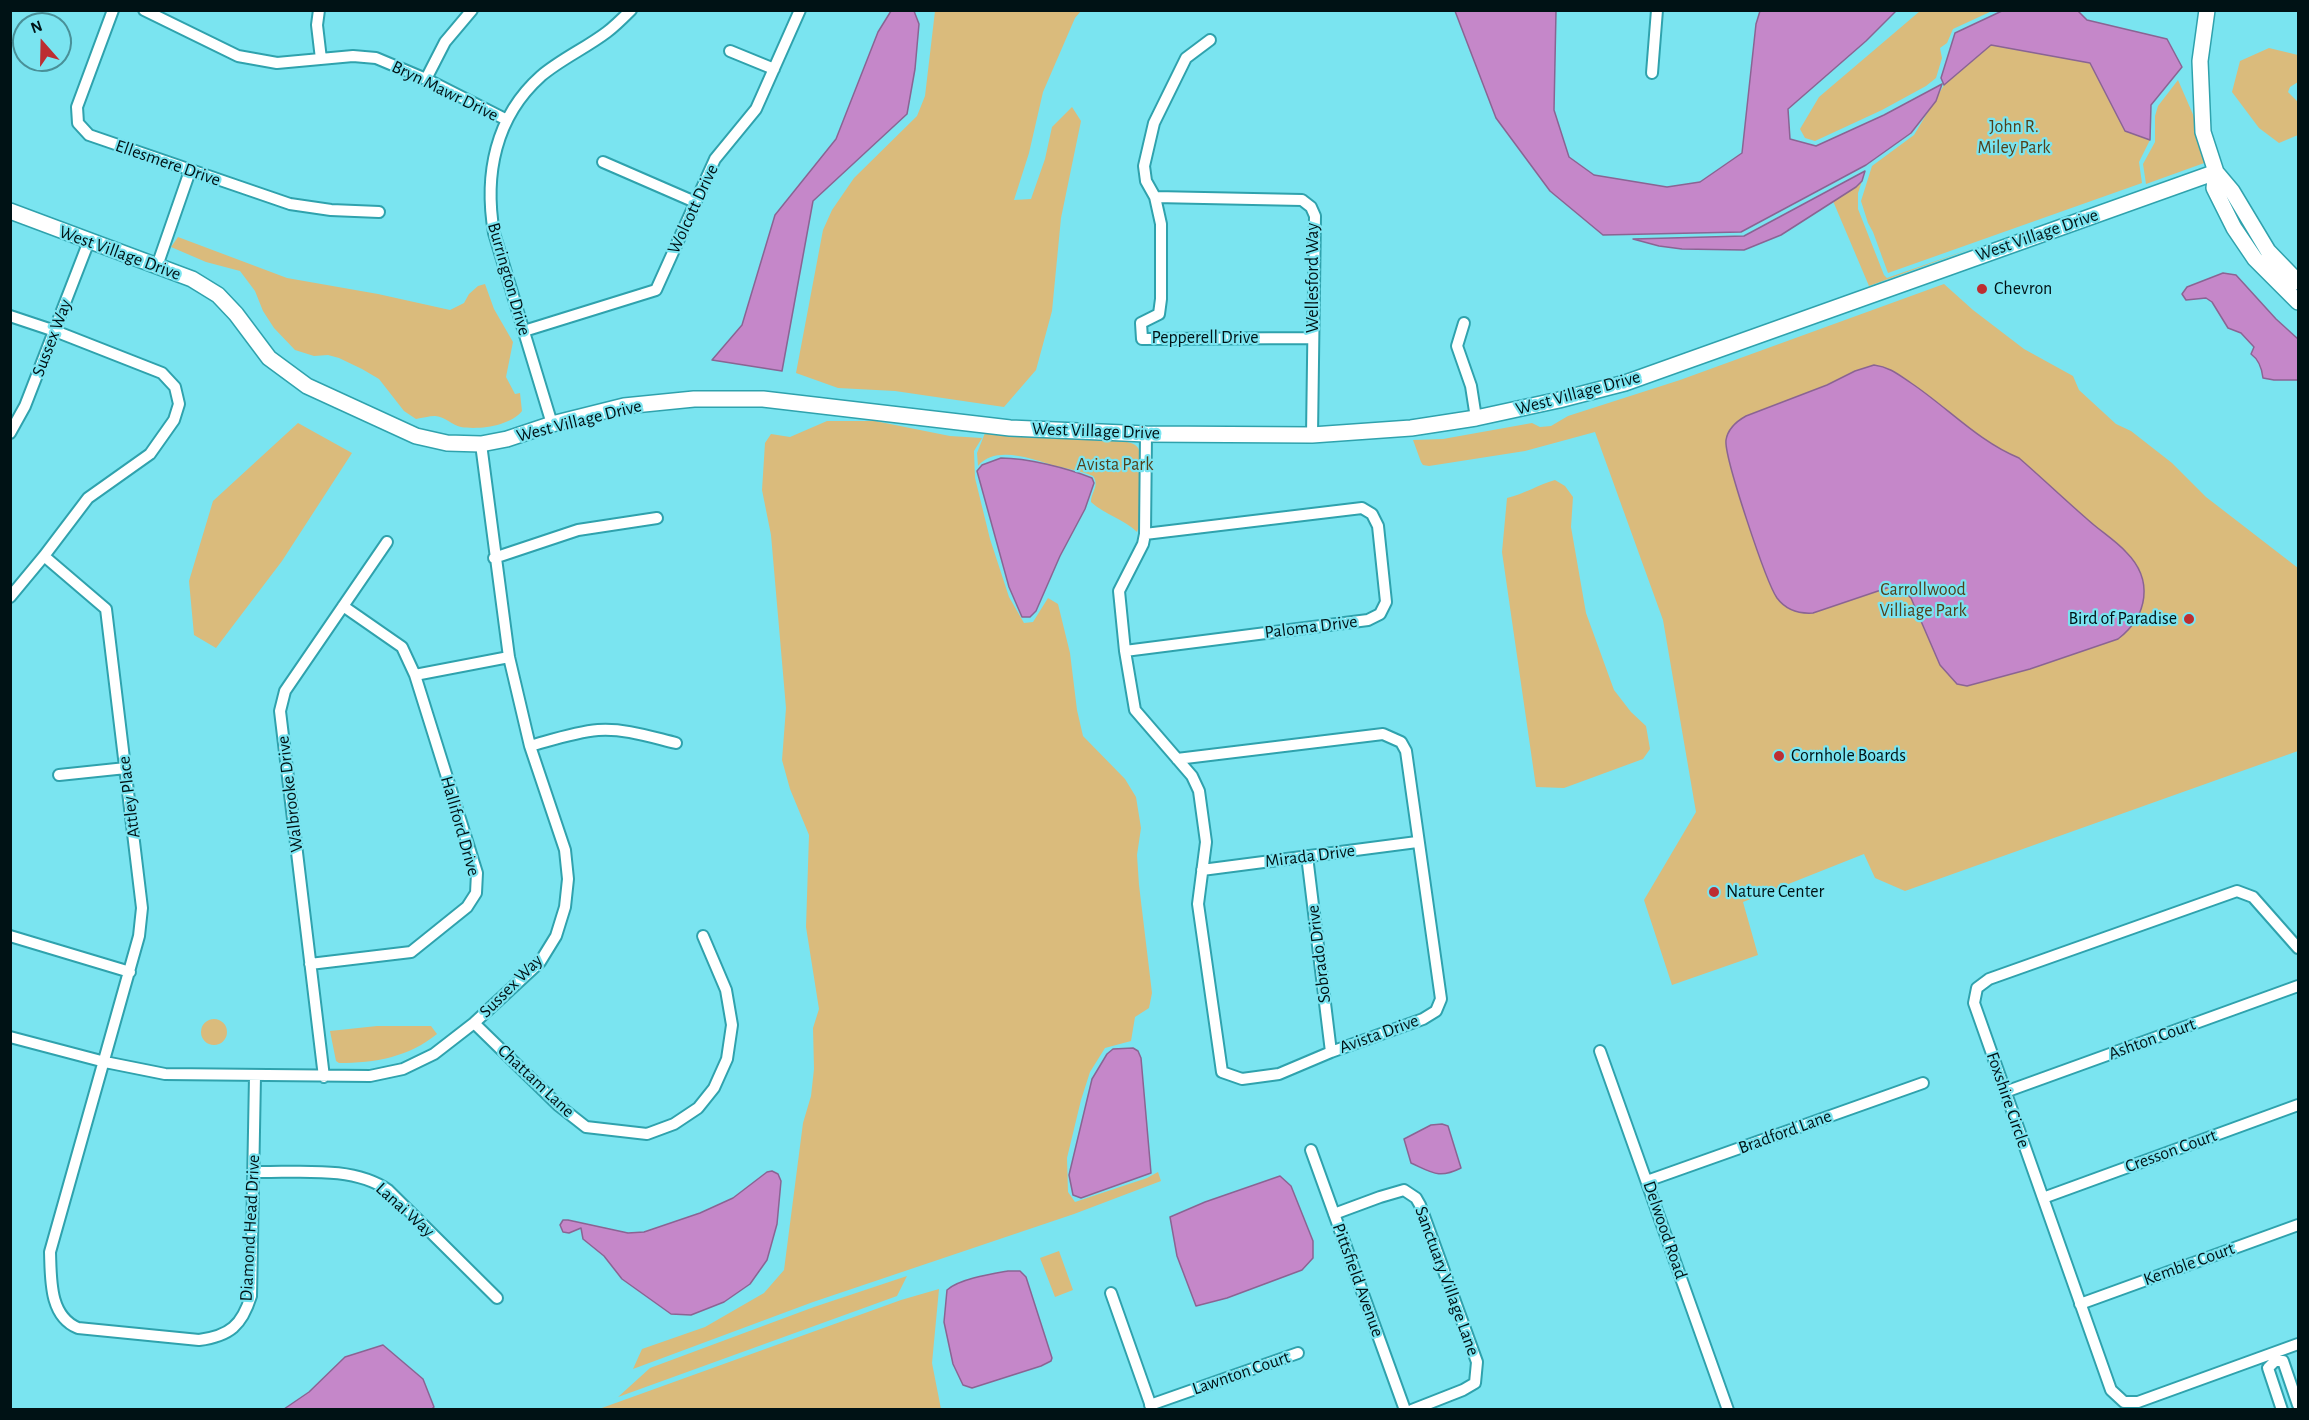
<!DOCTYPE html>
<style>
body{margin:0}
#map{position:relative;width:2309px;height:1420px;overflow:hidden;background:#7ae4f0;font-family:"Alegreya Sans",sans-serif}
canvas{display:block}
.frame{position:absolute;inset:0;border:12px solid #001215;pointer-events:none}
.north{position:absolute;left:12px;top:12px;width:60px;height:60px;box-sizing:border-box;background:#7ae4f0;border:2px solid #499098;border-radius:50%;rotate:340deg;font-size:16px;font-weight:700;line-height:24px;text-align:center;color:#001215}
.north::after{content:'';display:block;margin:auto;width:21px;height:27px;background:#bd2d31;clip-path:polygon(50% 0,100% 100%,50% 72%,0 100%)}
</style>
<div id="map">
<canvas width="2309" height="1420"></canvas>
<div class="frame"></div>
<div class="north">N</div>
</div>
<script>
const context = document.querySelector('canvas').getContext('2d');
context.lineJoin = 'round';
function fillPath(path, color) { context.fillStyle = color; context.fill(path, 'evenodd'); }
function stroke(path, color, width, dash) { context.strokeStyle = color; context.lineWidth = width; context.lineCap = dash ? 'butt' : 'round'; context.setLineDash(dash || []); context.stroke(path); }
function write(font, color, halo, rows, align = 'center') {
  context.font = font + ' "Alegreya Sans",sans-serif'; context.lineWidth = 4.5; context.setLineDash([]); context.textBaseline = 'middle'; context.strokeStyle = halo; context.fillStyle = color; for (const [text, x, y, turn = 0] of rows) {
    context.save(); context.translate(x, y); context.rotate((+turn || 0) * Math.PI / 180); context.textAlign = isNaN(turn) ? turn : align; if (halo) context.strokeText(text, 0, 0); context.fillText(text, 0, 0); context.restore();
  }
}
const green = new Path2D(`
 M935,11h146l-6,7 -32,74 -14,61 -15,47 17,-1 14,-40 7,-32 20,-20 9,14 -20,97 -9,93 -16,59 -32,37 -109,-16 -57,-3 -42,-15 27,-143 9,-20 22,-32 63,-62 8,-20z
 M1920,11h72l-39,18 -6,14 -7,5 2,10 -6,20 -10,8 -44,24 -67,31 -10,-3 -5,-9 19,-32z
 M1991,45l99,18 35,68 25,9 -11,22 3,21 -254,90 -15,-41 -5,-9 -7,-22 11,-35 42,-31 30,-50z
 M2269,48l29,7v27l-8,5 -2,5 10,10v33l-19,8 -20,-15 -27,-36 8,-31z
 M2178,80l20,46 9,36 -61,22 -3,-20 12,-22v-26l3,-10z
 M1862,181l-4,12v16l26,66 3,3 92,-32 -110,40 -36,-85 23,-14z
 M178,237l109,41 91,16 72,16 14,-7 5,-9 9,-8 7,-2 9,25 19,33 -7,35 9,17 5,-1 2,18c-12,15 -43,19 -61,16 -9,-2 -17,-11 -26,-11 -6,0 -13,2 -19,3l-12,-8 -25,-32 -17,-10 -23,-11 -11,-3 -14,1 -19,-6 -21,-22 -11,-17 -8,-20 -15,-20 -34,-9 -35,-15z
 M1944,284l29,26 51,39 49,27 6,14 37,34 15,7 41,32 34,34 92,71v183l-393,140 -30,-13 -11,-24 -121,48 15,53 -86,30 -28,-85 52,-88 -33,-192 -68,-188 -70,19 -96,15 -6,-1 -2,-3 -8,-22 30,-1 89,-16 8,4 11,-1 17,-10 112,-36z
 M827,421h48l75,15 32,2 -8,13 1,27 15,61 19,58 15,26 9,-1 15,-24 10,6 12,49 7,57 6,26 42,43 11,18 5,31 -4,27 2,30 13,108 -3,15 -14,9 -4,24 -26,7 -15,24 -9,28 -14,58 1,34 7,10 72,-24 11,-6 3,9 -87,33 -261,88 -180,67 9,-20 63,-22 59,-34 20,-23 19,-147 8,-27 3,-27 -1,-41 6,-19 -13,-82 3,-92 -19,-46 -8,-29 4,-52 -15,-173 -9,-45 3,-47 6,-9 19,3z
 M298,423l54,30 -70,108 -66,87 -22,-13 -5,-54 24,-80z
 M985,433l142,9c8,2 12,4 13,12v69l-3,9c-13,-13 -32,-17 -46,-30 0,-10 9,-16 2,-26 -12,-5 -24,-7 -37,-10 -22,-6 -60,-22 -78,0l-1,-13z
 M1555,480l10,6 8,11 -2,30 15,86 28,77 17,22 15,14 4,23 -7,10 -79,29 -28,-1 -34,-235 5,-54c17,-4 31,-13 48,-18z
 M201 1032a13 13 0 1 1 26 0a13 13 0 1 1-26 0Z
 M377,1026h54l6,8c-28,23 -62,29 -98,29l-3,-2 -6,-30z
 M1059,1251l14,39 -18,7 -15,-39z
 M907,1276l-10,20 -290,105 11,-4 32,-29 164,-61z
 M939,1289l-7,74 9,46h-342l302,-109z`);
const water = new Path2D(`
 M2004,10l74,1 9,9 80,19 15,28 -31,38 -1,35 -25,-9 -35,-68 -99,-18 -47,40 -3,-7 14,-45z
 M891,11h23l5,13 -4,45 -8,45 -94,87 -31,170 -70,-11 30,-35 33,-110 61,-76 42,-107z
 M1455,11h101l-2,99 15,47 25,18 73,12 33,-5 42,-29 14,-129 4,-13h136l-30,30 -78,68 2,30 26,7 68,-31 58,-31 -6,17 -25,32 -45,32 -125,67 -138,3 -53,-44 -54,-73z
 M1865,171l-3,10 -6,6 -75,48 -37,15 -62,-1 -23,-3 -26,-7 111,-3z
 M2223,273l13,2 40,44 22,20v41h-24l-11,-2c-1,-9 -5,-19 -12,-24l3,-7 -13,-14 -13,-5 -16,-26 -6,-4 -20,2 -4,-6 5,-7z
 M1874,365c16,2 25,10 37,18 36,24 68,59 108,75 23,20 45,41 68,61 13,12 28,21 39,33 28,28 22,64 -8,87l-88,30 -63,17 -10,-2 -17,-19 -29,-67c-7,-8 -14,-11 -24,-10l-74,25c-15,1 -27,-3 -36,-15 -11,-16 -53,-141 -51,-158 2,-12 11,-19 20,-24l81,-31 28,-14z
 M1001,458c26,0 66,10 91,20l2,5 -9,26 -25,47 -24,55 -6,6h-8l-13,-30 -32,-116 5,-6z
 M1133,1048l5,3 3,7 10,115 -70,25 -8,-3 -4,-20 23,-96 15,-25 6,-5z
 M1442,1124l6,2 13,42c-22,11 -28,5 -50,-5l-7,-24 27,-14z
 M772,1171l6,3 3,7 -4,43 -10,36 -17,24 -26,18 -33,13 -20,-1 -49,-35 -18,-23 -21,-17 -2,-11 -12,5 -6,-1 -3,-7 3,-5h5l60,13 16,-1 56,-19 33,-15 34,-26z
 M1280,1176l11,10 22,55v17l-11,12 -75,28 -31,8 -19,-50 -7,-39 35,-15z
 M1008,1271h12l6,6 26,81 -1,3 -10,5 -69,22 -9,-3 -10,-21 -9,-42 3,-32c12,-11 44,-16 61,-19z
 M383,1345l40,34 11,28 -2,2h-148l25,-17 36,-35z`);
const street = new Path2D(`
 M113,10l-36,97 1,16 11,12 201,69 41,6 48,2
 M144,10l94,46 39,7 76,-7 23,2 50,21 81,41
 M319,10l-2,15 4,34
 M1210,40l-24,18 -32,65 -10,43 2,15 9,16 6,27v75l-2,15 -18,9 1,16 171,-1
 M730,51l44,18
 M1652,73l5,-63
 M426,79l19,-37 27,-32
 M603,162l92,40
 M1155,197l147,3 9,7 4,9 -3,219
 M157,266l33,-95
 M10,316l45,15 107,42 13,14 4,17 -5,16 -24,34 -62,44 -44,58 -34,41
 M1464,323l-7,23 14,40 5,32
 M524,331l132,-41 59,-131 41,-50 44,-99
 M552,424l-58,-191c-10,-58 1,-116 47,-157 20,-17 45,-28 66,-44 8,-6 16,-14 24,-22
 M10,433l15,-27 64,-165
 M1146,434l-1,100 -2,10 -24,47 6,60 10,59 57,66 7,15 7,51 -8,62 24,168 20,7 37,-5 52,-22 92,-33 13,-8 5,-12 -35,-248 -5,-9 -18,-8 -206,25
 M44,556l62,53 36,299 -3,28 -89,316c1,27 -1,64 28,76l121,12c31,-4 43,-15 52,-44l4,-220
 M494,558l84,-28 79,-12
 M1125,651l243,-31 12,-6 6,-12 -8,-76 -6,-12 -10,-6 -217,26
 M415,675l94,-18
 M530,746c22,-6 45,-14 68,-16 26,-2 53,7 78,13
 M59,775l67,-7
 M1307,856l24,196
 M1202,870l215,-28
 M10,936l120,36
 M2298,948l-45,-51 -16,-6 -248,88 -12,9 -3,15 137,387 13,12h14l160,-58
 M310,964l101,-12 56,-45 9,-14 1,-20 -62,-198 -13,-28 -59,-41
 M474,1023l84,82 28,22 61,7 27,-10 24,-16 16,-20 13,-29 5,-34 -6,-35 -23,-54
 M10,1037l95,25 60,12 205,2 33,-7 31,-15 40,-31 66,-61 16,-26 9,-29 3,-28 -3,-29 -35,-104 -21,-89 -28,-213
 M1600,1051l128,359
 M324,1077l-44,-366 5,-20 102,-149
 M2005,1092l293,-106
 M1311,1150l94,260
 M253,1172c43,1 99,-7 135,18l109,108
 M1647,1181l276,-98
 M2043,1198l255,-93
 M1334,1214l46,-17 24,-7 12,8 4,7 57,157 -2,21 -12,7 -51,20
 M1111,1293l41,116
 M2080,1304l218,-79
 M1150,1405l148,-52
 M2282,1410l-14,-42 7,-7h8l15,44`);
const secondary = new Path2D(`
 M2207,10l-7,51 3,71 13,40 16,19 36,60 30,31
 M2216,172l-2,16 20,40 21,31 43,43
 M10,211l182,68 26,16 18,19 33,44 38,28 109,50 31,7 34,1 26,-5 45,-15 72,-18 70,-7h69l247,29 136,6 166,1 99,-7 65,-10 83,-18 66,-17 591,-211`);
const markers = [
 [1982,289,6,"#bd2d31"],
 [2189,619,6,"#bd2d31"],
 [1779,756,6,"#bd2d31"],
 [1714,892,6,"#bd2d31"]
];
const streetNames = [
 ["Bryn Mawr Drive",445,91,26],
 ["Ellesmere Drive",168,163,19],
 ["Wolcott Drive",693,209,-65],
 ["West Village Drive",2037,235,-19],
 ["West Village Drive",120,253,20],
 ["Wellesford Way",1313,278,-90],
 ["Burrington Drive",509,279,74],
 ["Sussex Way",52,338,-69],
 ["Pepperell Drive",1205,338],
 ["West Village Drive",1578,393,-15],
 ["West Village Drive",579,421,-14],
 ["West Village Drive",1096,431,2],
 ["Paloma Drive",1311,627,-7],
 ["Walbrooke Drive",290,794,-97],
 ["Attley Place",129,797,-97],
 ["Halliford Drive",460,826,74],
 ["Mirada Drive",1310,856,-7],
 ["Sobrado Drive",1319,954,-97],
 ["Sussex Way",511,986,-45],
 ["Avista Drive",1379,1034,-20],
 ["Ashton Court",2152,1039,-20],
 ["Chattam Lane",536,1081,43],
 ["Foxshire Circle",2008,1100,71],
 ["Bradford Lane",1785,1132,-20],
 ["Cresson Court",2171,1151,-20],
 ["Lanai Way",405,1210,42],
 ["Diamond Head Drive",250,1228,-87],
 ["Delwood Road",1665,1230,71],
 ["Kemble Court",2189,1264,-20],
 ["Pittsfield Avenue",1358,1280,70],
 ["Sanctuary Village Lane",1447,1281,70],
 ["Lawnton Court",1241,1373,-19]
];
const parkNames = [
 ["John R.",2014,127],
 ["Miley Park",2014,148],
 ["Avista Park",1115,465],
 ["Carrollwood",1923,590],
 ["Villiage Park",1923,611]
];
const poiNames = [
 ["Chevron",1994,289],
 ["Bird of Paradise",2177,619,"right"],
 ["Cornhole Boards",1791,756],
 ["Nature Center",1726,892]
];
fillPath(green, '#dabb7c');
fillPath(water, '#c587c9');
stroke(water, '#8a6493', 1.5);
stroke(street, '#2fa2ad', 14);
stroke(secondary, '#2fa2ad', 18);
stroke(street, '#fff', 10);
stroke(secondary, '#fff', 15);
for (const [x, y, r, color] of markers) { const dot = new Path2D(); dot.arc(x, y, r, 0, 2 * Math.PI); context.fillStyle = color; context.fill(dot); stroke(dot, '#7ae4f0', 2); }
write('18px', '#001215', '#7ae4f0', streetNames);
write('18px', '#51401b', '#7ae4f0', parkNames);
write('18px', '#001215', '#7ae4f0', poiNames, 'left');
</script>
